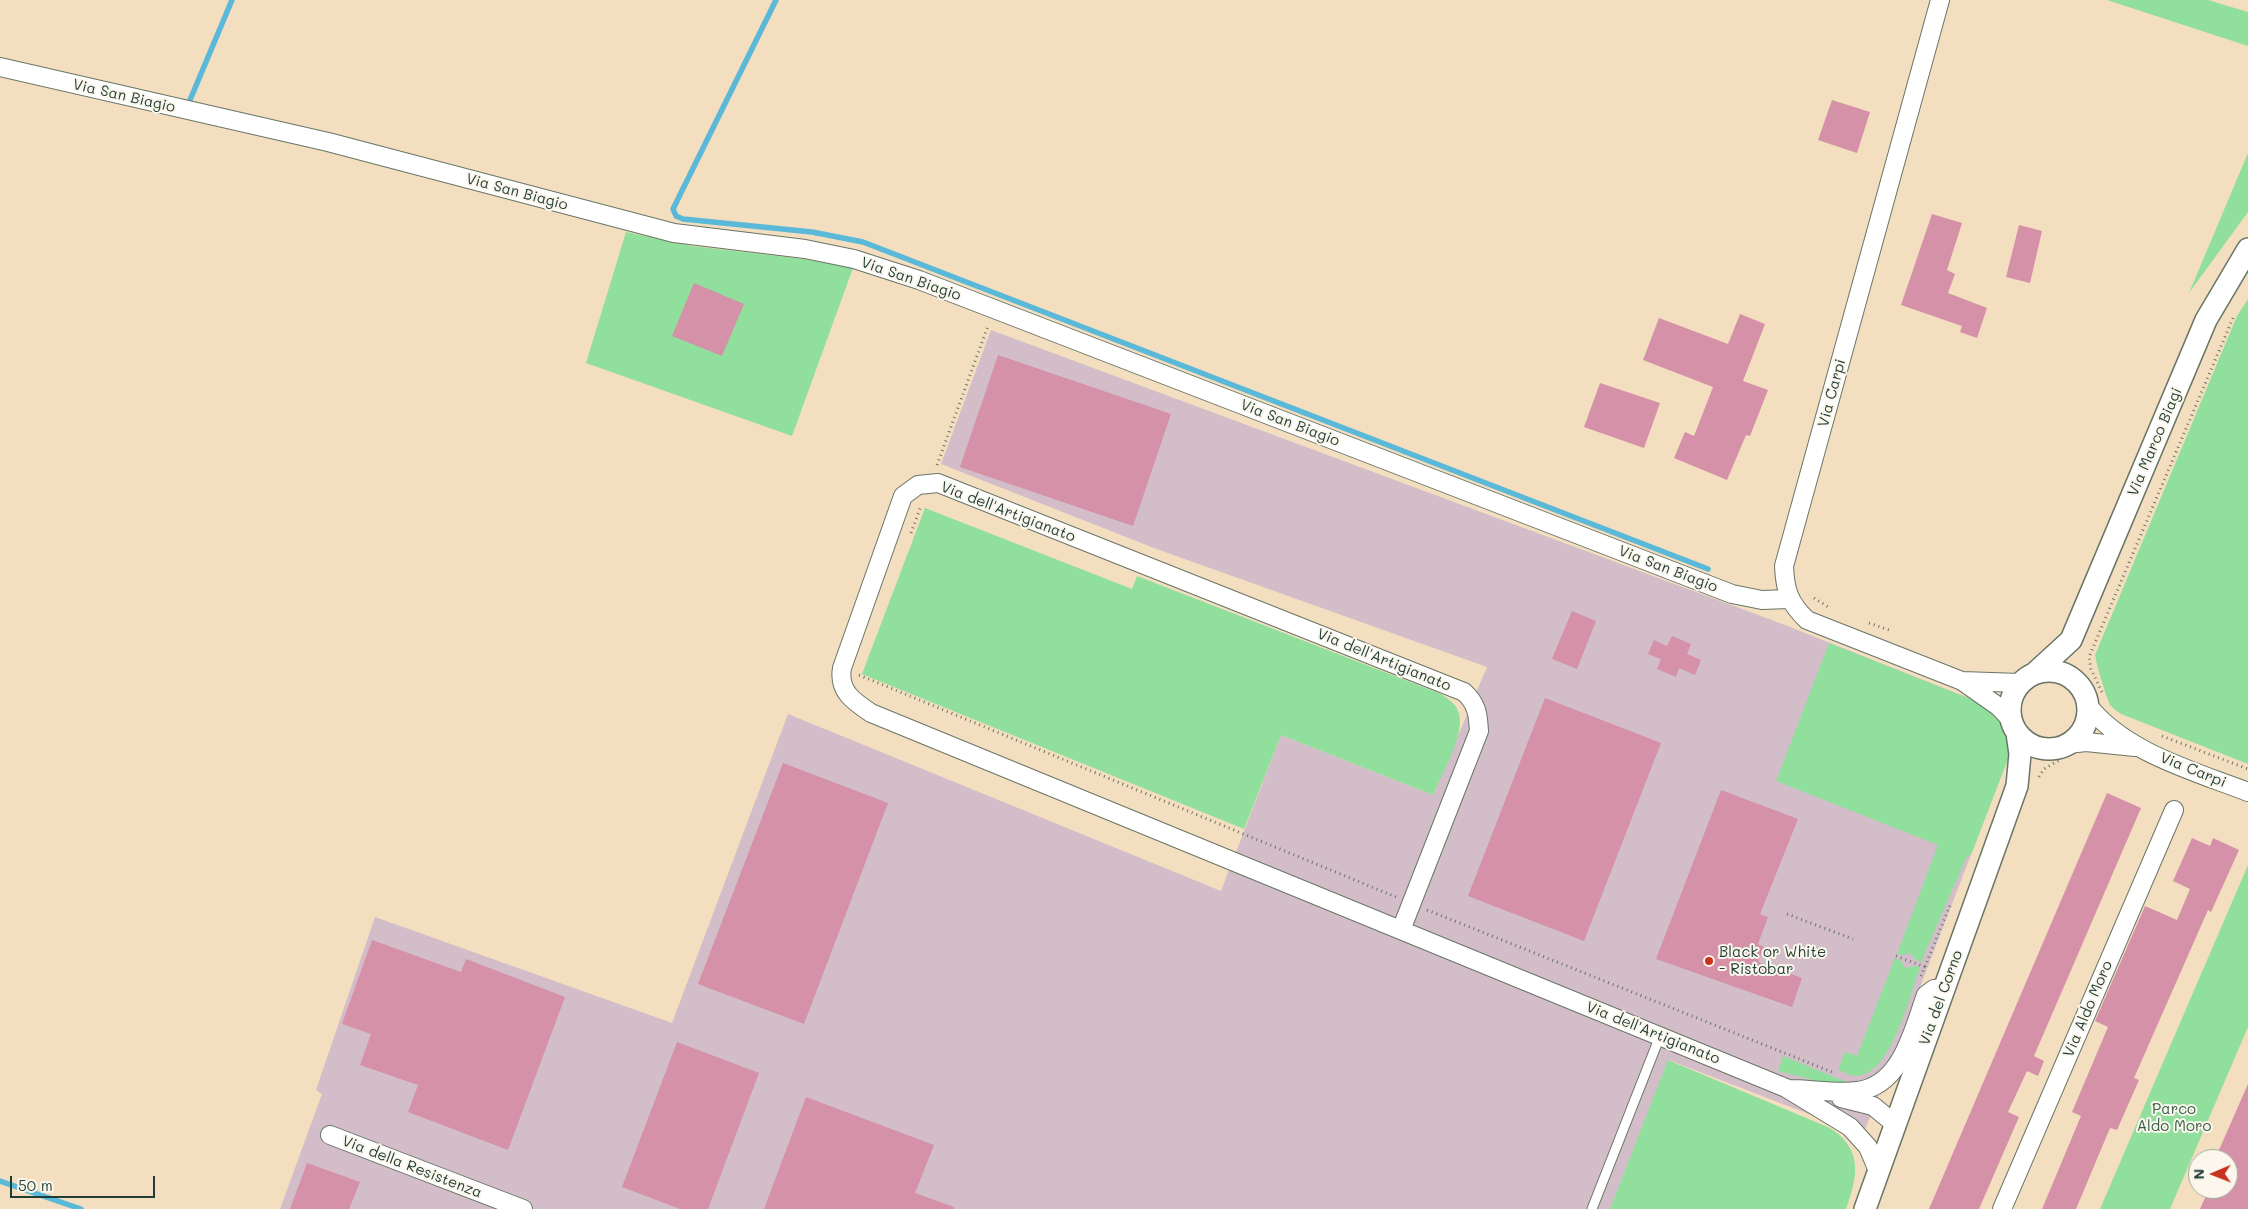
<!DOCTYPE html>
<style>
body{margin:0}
#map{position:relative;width:2248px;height:1209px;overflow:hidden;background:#f3dec0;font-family:Mali,sans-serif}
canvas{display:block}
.north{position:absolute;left:2188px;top:1149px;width:50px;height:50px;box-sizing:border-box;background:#fbf7ec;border:1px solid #a3ada2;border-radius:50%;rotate:269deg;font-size:14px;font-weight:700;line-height:20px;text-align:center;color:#1f3d34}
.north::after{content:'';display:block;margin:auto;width:18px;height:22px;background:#c8321e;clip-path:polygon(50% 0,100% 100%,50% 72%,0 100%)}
.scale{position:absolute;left:10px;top:1176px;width:145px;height:22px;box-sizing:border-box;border:2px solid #1f3d34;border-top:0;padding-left:6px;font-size:15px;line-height:18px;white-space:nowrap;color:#1f3d34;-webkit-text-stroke:4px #fbf7ec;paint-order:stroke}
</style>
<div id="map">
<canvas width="2248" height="1209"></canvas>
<div class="north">N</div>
<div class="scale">50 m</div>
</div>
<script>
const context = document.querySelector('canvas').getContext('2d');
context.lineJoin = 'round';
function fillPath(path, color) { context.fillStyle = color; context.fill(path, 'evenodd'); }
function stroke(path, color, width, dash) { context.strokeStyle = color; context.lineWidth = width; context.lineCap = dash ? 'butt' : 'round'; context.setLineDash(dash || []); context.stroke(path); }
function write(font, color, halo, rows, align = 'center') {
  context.font = font + ' Mali,sans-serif'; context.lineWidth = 4; context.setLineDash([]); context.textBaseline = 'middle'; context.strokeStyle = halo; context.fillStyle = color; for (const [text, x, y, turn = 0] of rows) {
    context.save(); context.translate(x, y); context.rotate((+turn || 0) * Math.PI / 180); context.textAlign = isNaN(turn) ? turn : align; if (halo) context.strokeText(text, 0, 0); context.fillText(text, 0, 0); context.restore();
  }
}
const industrial = new Path2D(`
 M991,330l794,295 196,78 22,27 8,21 -148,384 -194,-75 -59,149h-1330l42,-115 -6,-4 59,-173 297,106 116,-309 433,177 60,-156 152,60 54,-128 -333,-119 -213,-84z`);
const green = new Path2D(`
 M2107,0h101l40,12v34z
 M2248,153v59l-59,81z
 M626,232l66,14 112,13 49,9 -61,168 -206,-73z
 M2248,299v465l-127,-50c-3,-2 -7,-5 -10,-8 -4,-5 -15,-43 -16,-51l142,-339z
 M925,508l207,81 5,-13 304,118c7,5 16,10 18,20 6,21 -18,61 -26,81l-152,-60 -37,94 -382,-155z
 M1829,643l152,60 14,8 16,40 -40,104 -4,1 -46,106 -5,-2 -6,-7 -8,2 -5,-1 41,-109 -162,-64z
 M2248,865v162l-78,182h-70z
 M1895,958l6,3 4,7 9,-2 6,1c-10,27 -29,109 -64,109 -6,0 -12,-4 -18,-6l7,-18 12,4z
 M1783,1056l71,29 -37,-4 -39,-10z
 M1668,1060l162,68c33,21 28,48 16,81h-236z`);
const stream = new Path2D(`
 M776,0l-103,209 3,7 7,3 129,13 51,10 845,327
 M190,100l42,-100
 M0,1181l81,28`);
const building = new Path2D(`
 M1832,100l38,12 -13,41 -39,-13z
 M1932,214l30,9 -15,47 8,4 -7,19 39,15 -10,30 -17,-6 2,-6 -61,-21z
 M2019,225l23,6 -12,52 -24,-6z
 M694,283l50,21 -22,52 -50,-20z
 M1740,314l25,10 -22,57 25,9 -18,46 -4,-1 -19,45 -53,-22 11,-26 9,4 19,-49 -70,-27 16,-42 69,26z
 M998,355l173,59 -38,112 -173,-59z
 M1600,383l60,20 -16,45 -60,-21z
 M1572,611l24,10 -19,48 -25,-10z
 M1672,636l19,8 -4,10 14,6 -6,15 -16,-7 -3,9 -19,-8 4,-10 -13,-5 6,-14 13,6z
 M1545,698l116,45 -77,198 -116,-45z
 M783,763l105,40 -84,221 -106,-40z
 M1721,790l77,29 -38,95 8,3 -10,27 6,3 -6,15 44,16 -10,29 -136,-48z
 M2107,793l34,15 -107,248 10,5 -6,15 -11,-5 -19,41 11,5 -40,92h-50z
 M2192,838l18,8 3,-8 26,12 -28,62 -3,-2 -74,168 5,2 -22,50 -7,-2 -34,81h-34l39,-93 -9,-4 36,-85 -13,-6 50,-115 32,14 13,-31 -17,-8z
 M372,940l89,32 5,-13 99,38 -57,153 -100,-38 10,-27 -58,-20 11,-31 -29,-10z
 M677,1042l82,31 -51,136h-28l-58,-22z
 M2248,1084v125h-48l9,-20h19v-30h-13z
 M806,1097l128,48 -19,48 39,14v2h-190z
 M307,1163l53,19 -11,27h-59z`);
const path = new Path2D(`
 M937,465l51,-139
 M911,533l10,-27
 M1814,598l16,10
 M1869,623l20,7
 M859,675l537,222
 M2102,692l-11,-23 -2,-12 144,-339
 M2162,736l86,33
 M2039,777l5,-8 17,-10
 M1427,910l405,162
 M1787,914l66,25
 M1896,956l29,11
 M1921,976l30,-73`);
const service = new Path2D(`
 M1592,1209l68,-173`);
const minor = new Path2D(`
 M1940,0l-156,566c1,24 5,37 23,54l155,61 37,26 12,13
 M0,67l328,75 346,91 131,16 49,10 65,21 813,314 30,6 27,-1
 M1962,681l58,2
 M2087,704c36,48 107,67 161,88
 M2068,744l18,-2 49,5
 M1401,930l78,-199c-1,-17 -2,-27 -15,-39l-526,-209 -20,2 -15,11 -61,172c-4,23 11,33 29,45l915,375 64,39 18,20 10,24
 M1789,1089c21,0 49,5 69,2 44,-6 55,-61 68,-96l8,-6 10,-1
 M1841,1098l32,8 22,18
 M330,1135l193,74
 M2002,1209l172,-399`);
const tertiary = new Path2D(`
 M2010 710a39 39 0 1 1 78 0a39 39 0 1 1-78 0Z
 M2036,672l35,-32 135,-320 42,-71
 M1865,1209l152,-423 3,-32 -3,-21`);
const markers = [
 [1709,961,5,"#c8321e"]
];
const streetNames = [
 ["Via San Biagio",124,96,13],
 ["Via San Biagio",517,192,15],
 ["Via San Biagio",911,279,19],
 ["Via Carpi",1832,393,-75],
 ["Via San Biagio",1290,423,21],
 ["Via Marco Biagi",2155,442,-67],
 ["Via dell'Artigianato",1008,512,21],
 ["Via San Biagio",1668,569,21],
 ["Via dell'Artigianato",1384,660,22],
 ["Via Carpi",2193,770,22],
 ["Via del Corno",1941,998,-70],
 ["Via Aldo Moro",2088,1009,-67],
 ["Via dell'Artigianato",1653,1033,22],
 ["Via della Resistenza",412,1167,21]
];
const poiNames = [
 ["Black or White",1719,952],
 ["- Ristobar",1719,969]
];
const parkNames = [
 ["Parco",2174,1109],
 ["Aldo Moro",2174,1126]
];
fillPath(industrial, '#d2bdc8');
fillPath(green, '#91df9d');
stroke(stream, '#5ab9d8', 5.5);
fillPath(building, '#d491a8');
stroke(service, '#697565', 11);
stroke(minor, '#697565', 20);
stroke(tertiary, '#697565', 24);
stroke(path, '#697565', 3, [1, 4]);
stroke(service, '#fff', 9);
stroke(minor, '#fff', 18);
stroke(tertiary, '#fff', 21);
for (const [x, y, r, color] of markers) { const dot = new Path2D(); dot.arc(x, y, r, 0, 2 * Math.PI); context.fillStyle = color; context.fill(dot); stroke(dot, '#fbf7ec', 2); }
write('15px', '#1f3d34', '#fbf7ec', streetNames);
write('15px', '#1f3d34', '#fbf7ec', poiNames, 'left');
write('15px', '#365d49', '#fbf7ec', parkNames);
</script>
